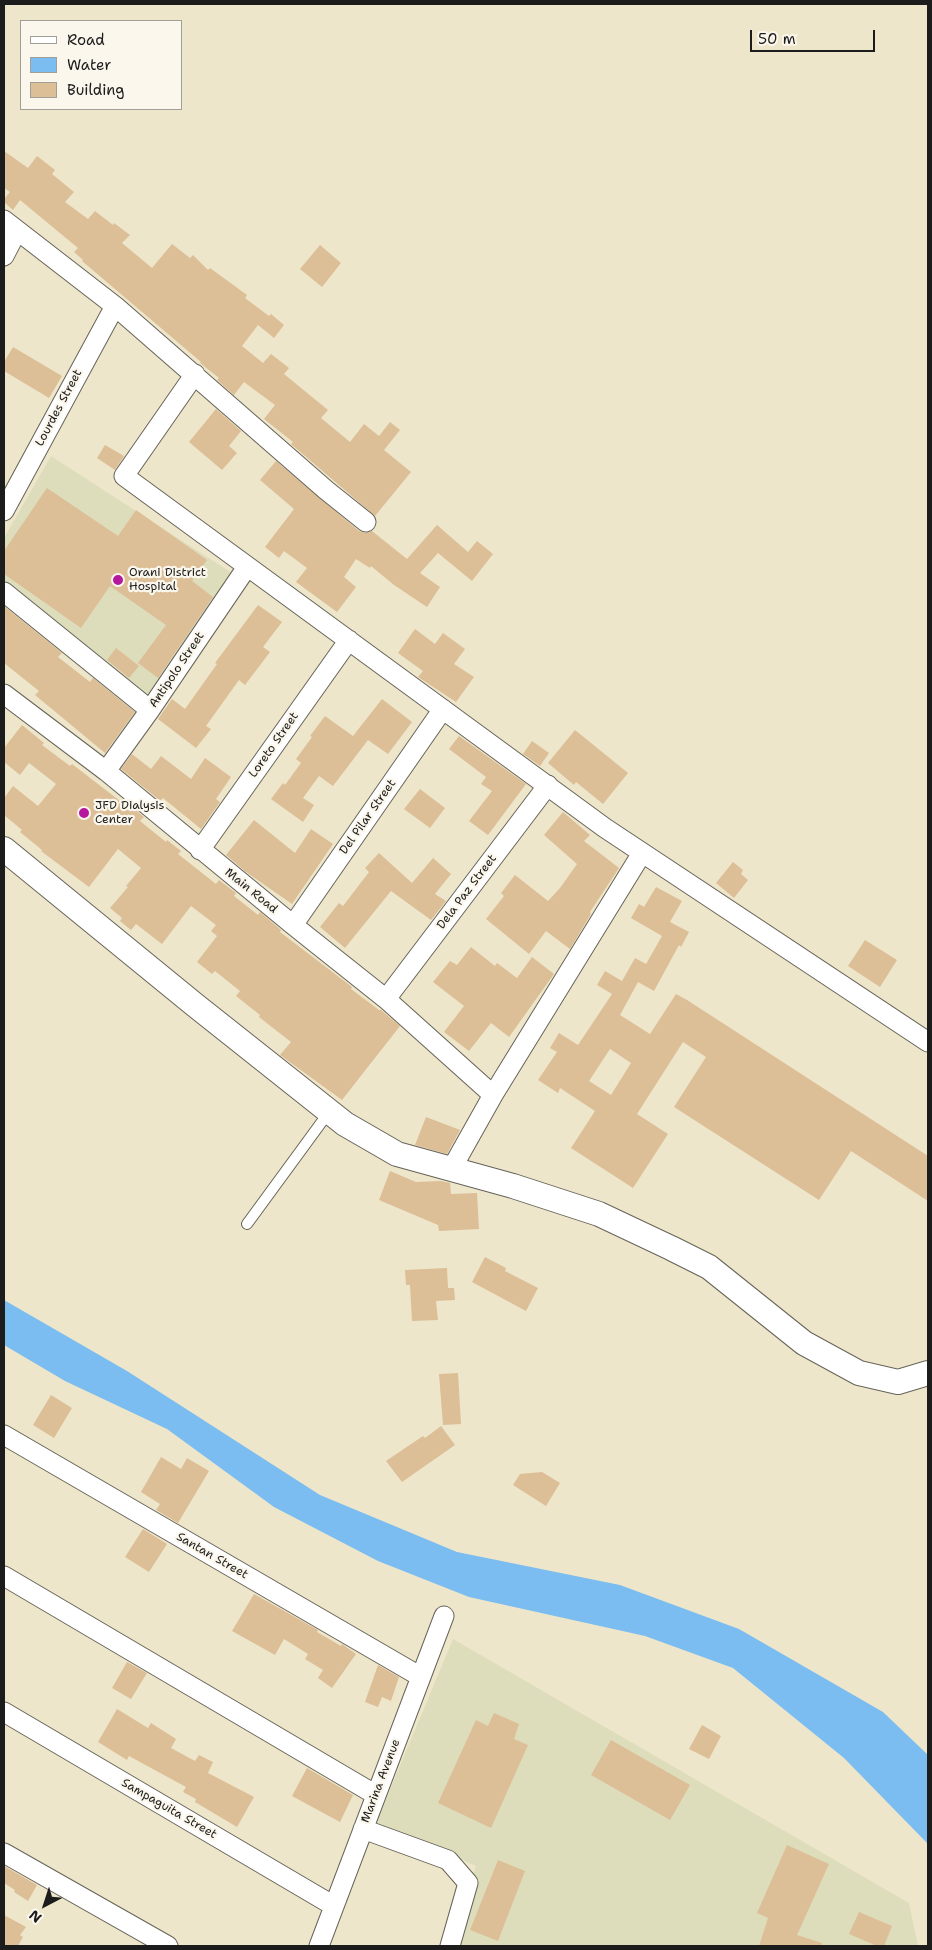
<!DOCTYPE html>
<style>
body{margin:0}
#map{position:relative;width:932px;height:1950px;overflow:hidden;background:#eee6ca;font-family:"Shantell Sans",sans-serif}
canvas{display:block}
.frame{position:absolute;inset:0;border:5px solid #1c1c1c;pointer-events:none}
.legend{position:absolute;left:20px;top:20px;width:162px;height:90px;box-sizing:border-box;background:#fbf7ec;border:1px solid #a29f99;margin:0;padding:6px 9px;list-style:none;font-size:15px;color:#1c1c1c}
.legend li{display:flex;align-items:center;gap:10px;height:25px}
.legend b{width:25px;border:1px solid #a29f99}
.north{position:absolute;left:20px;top:1880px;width:50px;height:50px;-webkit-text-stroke:4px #fbf7ec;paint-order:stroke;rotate:220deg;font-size:14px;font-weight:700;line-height:20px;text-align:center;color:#1c1c1c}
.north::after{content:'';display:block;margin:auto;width:18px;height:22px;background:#1c1c1c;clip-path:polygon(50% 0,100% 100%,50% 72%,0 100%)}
.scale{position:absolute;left:750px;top:30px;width:125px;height:22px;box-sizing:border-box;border:2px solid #1c1c1c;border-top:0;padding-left:6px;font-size:15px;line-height:18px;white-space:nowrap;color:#1c1c1c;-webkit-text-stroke:4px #fbf7ec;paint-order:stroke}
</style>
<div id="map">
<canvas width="932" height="1950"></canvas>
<div class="frame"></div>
<ul class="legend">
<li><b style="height:6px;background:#fff"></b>Road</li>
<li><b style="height:14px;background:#7bbdf0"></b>Water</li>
<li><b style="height:14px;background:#dcbe97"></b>Building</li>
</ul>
<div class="north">N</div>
<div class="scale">50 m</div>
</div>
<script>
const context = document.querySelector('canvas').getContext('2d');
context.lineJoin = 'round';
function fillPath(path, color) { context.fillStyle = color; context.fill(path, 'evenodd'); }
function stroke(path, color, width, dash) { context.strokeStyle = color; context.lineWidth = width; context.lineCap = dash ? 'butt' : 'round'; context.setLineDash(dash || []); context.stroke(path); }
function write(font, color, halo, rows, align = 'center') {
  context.font = font + ' "Shantell Sans",sans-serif'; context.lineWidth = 4.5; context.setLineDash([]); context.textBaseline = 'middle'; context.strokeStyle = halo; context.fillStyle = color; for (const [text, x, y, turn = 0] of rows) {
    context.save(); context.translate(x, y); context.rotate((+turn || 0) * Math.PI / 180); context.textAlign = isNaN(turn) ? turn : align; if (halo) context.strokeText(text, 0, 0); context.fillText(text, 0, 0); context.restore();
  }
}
const built = new Path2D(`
 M51,456l184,119 -87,127 -144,-116v-48z
 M453,1639l456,264 9,43h-470l28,-80 -100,-43z`);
const water = new Path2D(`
 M4,1300l123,71 193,124 137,57 163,33 119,44 144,83 45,43v89l-84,-86 -111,-90 -88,-32 -176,-39 -91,-36 -104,-54 -107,-78 -102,-48 -61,-36z`);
const building = new Path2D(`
 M4,151l24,17 9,-12 18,14 -3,4 22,18 -9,10 23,17 7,-8 18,14 1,-2 16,12 -8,8 30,25 20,-24 18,14 3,-3 15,15 2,-2 37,27 -2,3 24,18 2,-2 13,11 -10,13 -16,-13 -16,21 21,17 8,-9 18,14 -5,6 44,36 -7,8 29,24 14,-18 15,12 11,-14 10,8 -16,20 27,22 -36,44 -84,-72 2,-2 -29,-23 11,-14 -31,-23 -10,13 -17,-15 2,-2 -19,-15 1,-1 -119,-101 1,-1 -9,-8 4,-4 -58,-48 -7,10 -9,-8v-3l6,-7 -6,-4z
 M320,245l21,18 -19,24 -22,-18z
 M13,347l49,29 -13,22 -45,-27v-9z
 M216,409l25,22 -12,15 8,7 -15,17 -33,-28z
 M105,445l19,11 -9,14 -18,-12z
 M276,461l83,70 6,2 7,-2 35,28 30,-34 31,27 9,-11 16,13 -21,27 -34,-28 -18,20 20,14 -13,20 -33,-22 -23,-19 -1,2 -14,-9 -12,18 12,10 -19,25 -41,-30 11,-14 -23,-17 -5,7 -14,-11 29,-38 -34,-29z
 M47,488l71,48 18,-26 71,50 -15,21 21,16 -55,81 -20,-15 28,-38 -56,-39 -29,42 -77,-54v-23z
 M258,605l24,17 -19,25 7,5 -25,33 -6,-5 -33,46 5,3 -15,19 -38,-29 14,-20 13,10 32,-45 -2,-1z
 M4,606l58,47 -4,4 32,25 3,-4 42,34 -30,41 -70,-58 4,-4 -35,-28z
 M415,629l20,15 8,-11 22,16 -11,15 20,13 -18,25 -38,-25 5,-6 -25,-18z
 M116,648l23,18 -10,12 -22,-18z
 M382,699l30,23 -24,32 -20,-14 -35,46 -14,-10 -16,22 11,7 -11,17 -32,-23 12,-16 2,2 16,-22 -5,-4 16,-22 -2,-1 15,-20 28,20z
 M22,725l22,18 -2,2 28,21 2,-2 48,37 2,-2 22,18 -4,4 26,21 1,-2 14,11 -3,3 38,30 3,-4 17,13 -2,3 24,19 2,-3 21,18 -1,2 72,55 -1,2 28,21h2l19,16 -58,74 -62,-45 11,-13 -32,-25 1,-2 -24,-19 4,-5 -25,-20 -3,3 -15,-12 20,-26 -6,-5 5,-6 -25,-19 -29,38 -26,-20 -5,6 -11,-9 2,-3 -12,-10 18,-21 -2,-1 15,-18 -23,-19 -29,38 -48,-36 1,-1 -22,-18 2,-2 -18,-15v-17l9,-12 25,20 18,-22 -27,-21 -9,12 -16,-13v-14z
 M575,730l53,43 -25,31 -27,-22 -2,3 -26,-22z
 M459,736l67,48 -38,51 -19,-14 23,-30 -11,-7 5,-7 -37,-28z
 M532,741l17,12 -9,13 -17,-12z
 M132,754l19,15 10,-13 30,23 14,-21 26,19 -15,22 4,3 -19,27 -38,-31 -2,2 -3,-1 -37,-30z
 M420,789l25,19 -15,20 -26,-19z
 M563,812l27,23 -6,6 35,27 -29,44 1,2 -21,35 -24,-18 -17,23 -43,-35 18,-23 -3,-3 14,-18 33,26 12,-13 17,-24 -33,-29z
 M254,820l41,33 16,-24 22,15 -41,60 -46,-32 -20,-17z
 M379,853l33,30 21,-25 18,16 -16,20 11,7 -15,19 -40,-29 -46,57 -25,-21 19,-24 4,3 26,-34 -4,-4z
 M733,862l10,8 -2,4 7,6 -14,18 -18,-15z
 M656,887l26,14 -12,21 19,10 -8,15 -2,-2 -25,46 -16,-9 -18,33 30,19 26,-40 11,6 241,156v45l-77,-50 -32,49 -145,-93 32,-50 -23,-15 -46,72 31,20 -35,54 -62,-40 24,-37 -35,-23 -2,5 -20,-13 19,-28 -7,-4 9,-15 19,12 34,-51 -15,-9 8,-14 17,10 13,-23 11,6 16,-28 -31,-18 8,-14 5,3zM610,1049l21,14 -20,32 -22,-14z
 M865,940l32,20 -17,27 -32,-21z
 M471,947l24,19 2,-3 20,15 15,-21 22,17 -45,63 -18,-14 -22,28 -25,-19 20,-26 -31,-24 17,-21 7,4z
 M426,1117l34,13 -13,24 -32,-9z
 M390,1171l26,11 25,-1 9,2 1,11 26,-1 2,36 -40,2 -1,-6 -59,-25z
 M485,1257l21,11 -1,3 33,17 -12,23 -54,-29z
 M447,1268l1,20h6l1,12 -19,1 2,19 -26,1 -2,-36h-4l-1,-15z
 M458,1373l3,51 -18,1 -4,-51z
 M51,1395l21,13 -18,30 -21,-13z
 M441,1426l14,19 -53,37 -16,-21 37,-25 2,2z
 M161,1457l20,12 6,-11 22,13 -31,52 -22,-13 4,-6 -19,-12z
 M542,1472l18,11 -14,23 -33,-21 7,-11z
 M143,1529l24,15 -18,28 -24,-15z
 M254,1594l64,36 -1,2 24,14 1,-2 14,10 -24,34 -14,-10 5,-8 -18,-11 3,-5 -24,-15 -9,16 -43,-24z
 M127,1662l20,11 -16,26 -19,-11z
 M378,1665l21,12 -8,24 -9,-4 -4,10 -13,-5z
 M117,1709l31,19 3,-5 25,16 -5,9 24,13 4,-6 14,7 -5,11 46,24 -17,30 -42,-25 1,-3 -13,-7 3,-5 -57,-31 -2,4 -29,-18z
 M494,1713l25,11 -5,15 14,6 -37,83 -53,-25 38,-83 12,6z
 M702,1725l19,11 -12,23 -20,-10z
 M611,1740l79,45 -20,35 -79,-45z
 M307,1768l46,27 -13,27 -48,-26z
 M787,1845l42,19 -32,71 25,8v3h-63l9,-28 -11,-5z
 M498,1860l27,11 -27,70 -28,-11z
 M4,1866l33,19 -9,16 -14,-9 1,-2 -11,-7z
 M859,1912l33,14 -8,20h-7l-28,-12z
 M4,1915l22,12 -6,8 3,2 -5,9h-14z`);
const service = new Path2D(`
 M247,1224l82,-112`);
const minor = new Path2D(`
 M4,220l111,86 211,184 40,32
 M4,256l13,-25
 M195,374l-71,102 481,352 323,214
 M4,511l111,-205
 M4,592l146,118
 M4,694l102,77 187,154 93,74 107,96
 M106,771l44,-61 97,-143
 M200,850l149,-210
 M293,925l150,-216
 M386,999l162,-214
 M452,1168l41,-73 149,-242
 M4,1435l417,242
 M4,1576l372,219
 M4,1712l330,194
 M363,1829l85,31 20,23 -18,63
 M4,1853l164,93
 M319,1946l125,-330`);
const tertiary = new Path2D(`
 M4,849l191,156 150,119 52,30 116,32 86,28 72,34 38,19 95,76 55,30 39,9 30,-9`);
const markers = [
 [118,580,6,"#b5179e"],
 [84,813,6,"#b5179e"]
];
const streetNames = [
 ["Lourdes Street",59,408,-62],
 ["Antipolo Street",177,670,-56],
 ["Loreto Street",274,745,-55],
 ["Del Pilar Street",368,817,-55],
 ["Main Road",251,891,39],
 ["Dela Paz Street",467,892,-53],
 ["Santan Street",212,1556,30],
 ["Marina Avenue",381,1781,-69],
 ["Sampaguita Street",169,1809,30]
];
const poiNames = [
 ["Orani District",129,573],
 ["Hospital",129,587],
 ["JFD Dialysis",95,806],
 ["Center",95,820]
];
fillPath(built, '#deddbb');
fillPath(water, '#7bbdf0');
fillPath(building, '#dcbe97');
stroke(service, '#666359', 12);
stroke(minor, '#666359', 21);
stroke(tertiary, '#666359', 26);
stroke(service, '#fff', 10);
stroke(minor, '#fff', 19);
stroke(tertiary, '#fff', 24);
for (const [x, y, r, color] of markers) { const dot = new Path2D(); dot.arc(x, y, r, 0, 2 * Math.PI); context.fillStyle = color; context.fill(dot); stroke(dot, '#fbf7ec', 2); }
write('12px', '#1c1c1c', '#fbf7ec', streetNames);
write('12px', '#1c1c1c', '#fbf7ec', poiNames, 'left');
</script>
